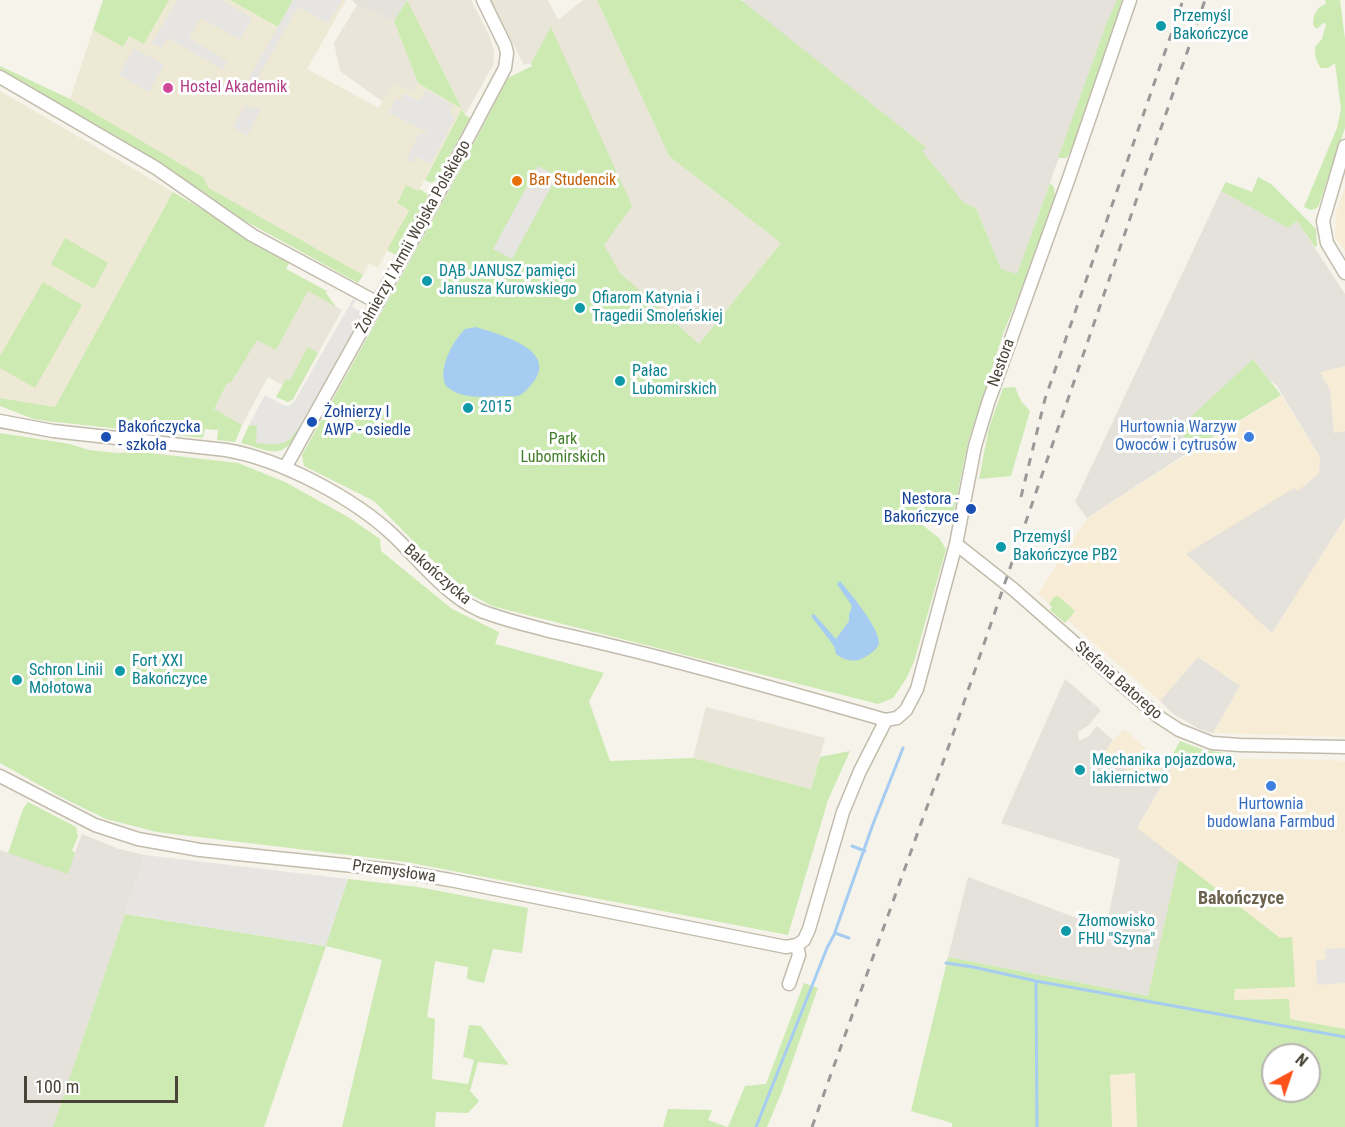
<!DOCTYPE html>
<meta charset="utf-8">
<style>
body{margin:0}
#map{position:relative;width:1345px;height:1127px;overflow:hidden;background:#f5f3ea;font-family:"Roboto Condensed",sans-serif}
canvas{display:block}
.north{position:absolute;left:1261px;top:1043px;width:60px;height:60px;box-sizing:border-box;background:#fff;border:2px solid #b7b4af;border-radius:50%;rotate:40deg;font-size:16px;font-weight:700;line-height:24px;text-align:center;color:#4a4438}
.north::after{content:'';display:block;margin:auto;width:21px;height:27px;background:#fe5119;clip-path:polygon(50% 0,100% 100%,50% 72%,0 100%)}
.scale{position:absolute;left:24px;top:1076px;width:154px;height:27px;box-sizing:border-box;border:3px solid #4a4438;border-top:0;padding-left:8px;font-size:18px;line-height:21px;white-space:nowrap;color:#4a4438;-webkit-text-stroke:4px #fff;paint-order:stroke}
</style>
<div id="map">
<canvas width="1345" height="1127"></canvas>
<div class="north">N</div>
<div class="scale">100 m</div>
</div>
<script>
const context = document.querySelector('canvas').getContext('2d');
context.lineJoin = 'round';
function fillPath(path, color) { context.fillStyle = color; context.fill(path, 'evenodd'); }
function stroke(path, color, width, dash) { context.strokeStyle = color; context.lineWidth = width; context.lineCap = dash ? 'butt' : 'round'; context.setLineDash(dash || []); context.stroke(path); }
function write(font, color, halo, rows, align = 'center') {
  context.font = font + ' "Roboto Condensed",sans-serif'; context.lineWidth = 6; context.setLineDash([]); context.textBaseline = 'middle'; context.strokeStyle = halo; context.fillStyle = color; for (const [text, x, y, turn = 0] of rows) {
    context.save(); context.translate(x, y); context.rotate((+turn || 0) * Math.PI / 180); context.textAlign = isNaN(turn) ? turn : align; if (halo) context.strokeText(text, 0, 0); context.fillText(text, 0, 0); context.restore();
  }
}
const residential = new Path2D(`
 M407,0h64l18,35 5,16 -1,14 -28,50z
 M491,0h57l10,20 25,-20h14l72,156 112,87 -82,101 -92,-81 -56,-235 -20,35 -7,2z
 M357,5l37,16 24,62 -5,10 -19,-9 -11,18 -43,-31 -6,-28z
 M308,291l34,19 -46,83 -28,-16 -26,48 -29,-16 13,-24 6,-4 25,-42 19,11z
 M706,707l119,31 -14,51 -118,-31z`);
const commercial = new Path2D(`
 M1345,187v64l-10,-14 1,-24z
 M1345,366v65l-11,2 -4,-43 -10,-19z
 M1281,395l39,62 -1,16 -21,18 -26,141 73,-114v219l-132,-4 27,-47 -42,-29 -38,44 -122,-107 49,-76z
 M1124,729l41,36 -20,22 -41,-37z
 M1180,754l55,5h56l54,2v273l-197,-38 -11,-168z
 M1135,1073l2,54h-25l-2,-53z`);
const industrial = new Path2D(`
 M352,0h55l-13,21 -37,-16z
 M744,0h373l-10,22 -90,253 -16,-6 -25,-61 -12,-5 -43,-52 4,-5 -184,-144z
 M1221,191l67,37 9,-7 48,73v72l-25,6 10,18 4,43 11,-2v87l-73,115 -86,-79 108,-66 4,3 21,-18 1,-16 -43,-71 -9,-7 -14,-20 -66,61 13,24 -114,74 -12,-16z
 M1198,657l42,29 -27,47 -14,-4 -27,-16 -12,-12z
 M1065,679l36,31 -12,15 -11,7 1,9 10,-5 8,-10 16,14 -8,11 40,36 20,-22 6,4 -34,59 42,32 -31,136 -200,-39 20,-80 138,52 14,-70 -119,-36z
 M82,834l37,15 26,6 -92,272h-53v-277l67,23z`);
const education = new Path2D(`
 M169,0h61l47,27 16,-27h53l-39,69 72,39 15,-25 19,10 5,-10 44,26 -44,83 -12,-7 -9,17 12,7 -31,59 -9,-5 -6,12 -154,-87 -6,-11 -133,-78 23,-69 30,17 6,-11 15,8z
 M0,91l173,101 -118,215 -55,-9z`);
const green = new Path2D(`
 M103,0h66l-25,44 -15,-8 -6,11 -30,-17z
 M230,0h63l-15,27z
 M407,0l58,115 5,3 -34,62 -4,3 -7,-3 37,-71 -44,-26 -24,-62z
 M597,0h144l185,147 -4,4 42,52 12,5 25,61 16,5 33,-91 4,4 1,9 -26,74 -26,64 -35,108 -15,74 -6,6 -22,-5 -4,7 18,14 7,11 -32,113 -8,17 -13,19 -15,6 -386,-98 -22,-12 -43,-39 -53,-54 -70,-35 -2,-11 149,-268 57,-109 24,-12 -1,-3 20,-36 81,179 -28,39 16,28 79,71 82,-101 -112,-87z
 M1117,0h7l-53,151 -5,7h-8l49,-136z
 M1325,0h15l5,39v89l-26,77 -2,3 -6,2 -7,-3 33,-79 4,-19 -6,-46 -7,5h-7c-5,-6 -6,-12 -6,-21l7,-8 4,-14 -2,-3 -7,7 -4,-4c0,-9 3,-18 13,-21z
 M0,66l70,33 133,78 6,11 154,87 -5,8 -138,-76 -220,-136z
 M1258,177l13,7 45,45 1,17 -2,1 -18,-26 -9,7 -67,-37 5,-9 26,10z
 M406,185l12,6 2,-2 7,5 1,3 -32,58 -9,-5 22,-40 -12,-7z
 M173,192l117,69 -4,8 41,22 -1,2 10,14 -28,-16 -32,59 -19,-10 -25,41 -6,4 -12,24 28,16 -7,17 -18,-2 1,-10 -13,-1 -2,9 -156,-17 -13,-2 -34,-13v-8l55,9z
 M65,238l43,25 -14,26 -43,-25z
 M43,282l39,23 -47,83 -35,-20v-12z
 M308,347l10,6 -25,46 -5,3 -12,-5 10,-18 4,1z
 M1253,359l28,36 -85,52 -9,-6 -8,-13z
 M1015,387l6,14 9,10 -19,65 -32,3 10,-51 14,-40z
 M301,424c-1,3 -3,8 -6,12 -13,26 -32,12 -54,7l8,-18h8l26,18 8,-5z
 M0,433l70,11 19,6 28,3 24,-1 97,11 47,19 63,35 32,22 1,12 71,58 47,23 -4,12 109,29 -15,28 21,60 83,-3 118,31 9,-32 30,-6 -22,49 -40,135 -382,-73 -249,-30 -51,-13 -47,-23 -59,-33z
 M1058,596l17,15 -10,12 -15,-13 2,-3 -3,-3 5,-7z
 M1180,741l24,9 29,4 2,5 -55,-5 -6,9 -2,-7z
 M28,802l48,25 2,9 -6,15 3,1 -7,22 -60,-21 15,-44z
 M1179,860l101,78 12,-1 3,50 -60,2 -1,11 55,-1 1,20 55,10v98h-208l-2,-54 -25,2 2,52h-160v-4l-41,-12 37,-154 200,39zM1273,1055h36v36h-36z
 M348,879l70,8 110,21 -6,45 -29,-4 -9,34 -17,-4 1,-12 -33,-6 -8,56 8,2 -3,60 36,5 6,-24 -11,-3 6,-32 12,1 28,39 -31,-3 -8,29 9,10 -11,12 -32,-1 -1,15h-93l40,-167 -56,-14 -62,181h-211l72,-213 200,32z
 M804,983l14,5 -36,103 -15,36h-39l17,-41 21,-2z
 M668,1109l44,1 -4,10 19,7h-64z`);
const parking = new Path2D(`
 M177,0h44l31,18 -12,22 -39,-22 -12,20 39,23 -5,9 -55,-32 -7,10 -9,-5z
 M293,0h49l-14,23 -30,-16 -43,76 -7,-4z
 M134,48l30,17 -15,27 -30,-17z
 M426,90l27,15 -3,7 5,6 -24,46 -15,-7 -4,6 -6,-3 14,-28 7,3 1,-2 -39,-20 7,-15 4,2 4,-7 15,8z
 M245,105l7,4 2,-3 7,4 -14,26 -14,-8z
 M538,166l19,10 -45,83 -19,-10z
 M353,299l3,1 -4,7 12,6 -65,114 -8,11 -8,5 -10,1 -17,-1 1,-17 -8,-1 16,-30 18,10 6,1 5,-4z
 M145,855l203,24 -22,67 -201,-32z
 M1345,948v35l-28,2 -1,-25 10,-1 -1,-10z`);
const water = new Path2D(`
 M476,327c21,7 80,21 59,53 -4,5 -11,14 -17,16 -4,1 -10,0 -14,0 -20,1 -42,4 -58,-10 -9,-17 7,-45 19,-57z
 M840,581c10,12 38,45 39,61 0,7 -10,13 -16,16 -9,5 -19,2 -27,-4l-2,-8 -23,-30 3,-2 22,25 13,-18v-6l3,-9 -15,-22z`);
const stream = new Path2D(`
 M852,846l13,5
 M835,932l38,-108 30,-76
 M946,963l27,4 63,14 309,56
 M1036,981l1,146
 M756,1127l71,-179 8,-15 14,5`);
const minor = new Path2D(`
 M0,77l156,91 96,67 126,68
 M1345,146l-22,75 4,22 18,30
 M0,421l53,10 173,19c54,9 128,48 168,86 26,25 52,59 85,74 24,10 49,15 74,22 32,7 65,15 97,23 79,20 158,43 236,65l11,-2 9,-8 11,-21 39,-145 19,-98 13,-43 82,-228 60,-175
 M285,468l153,-274 67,-126 2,-15 -2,-8 -22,-45
 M956,544l57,45 146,128 20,13 33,13 28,2 105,2
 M0,776l95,49 43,14 62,11 192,20 58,10 326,65 10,2 11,-2
 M789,984l10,-29 -2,-10 7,-5 5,-11 34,-117 17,-41 26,-51`);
const rail = new Path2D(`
 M1021,497l24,-98 138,-399
 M812,1127l139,-387 254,-740`);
const markers = [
 [1161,26,6,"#0f9aa8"],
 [168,88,6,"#d1479c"],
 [517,181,6,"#e8710a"],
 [427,281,6,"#0f9aa8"],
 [580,308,6,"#0f9aa8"],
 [620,381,6,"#0f9aa8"],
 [468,408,6,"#0f9aa8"],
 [312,422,6,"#1a4fb4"],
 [106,437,6,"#1a4fb4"],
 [1249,437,6,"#3f7fe0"],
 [971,509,6,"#1a4fb4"],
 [1001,547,6,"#0f9aa8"],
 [120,671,6,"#0f9aa8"],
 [17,680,6,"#0f9aa8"],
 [1080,770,6,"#0f9aa8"],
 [1271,786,6,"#3f7fe0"],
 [1066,931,6,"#0f9aa8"]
];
const cultureNames = [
 ["Przemyśl",1173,17],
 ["Bakończyce",1173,35],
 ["DĄB JANUSZ pamięci",439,272],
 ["Janusza Kurowskiego",439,290],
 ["Ofiarom Katynia i",592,299],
 ["Tragedii Smoleńskiej",592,317],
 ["Pałac",632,372],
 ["Lubomirskich",632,390],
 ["2015",480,408],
 ["Przemyśl",1013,538],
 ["Bakończyce PB2",1013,556],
 ["Fort XXI",132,662],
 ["Bakończyce",132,680],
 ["Schron Linii",29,671],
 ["Mołotowa",29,689],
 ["Mechanika pojazdowa,",1092,761],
 ["lakiernictwo",1092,779],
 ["Złomowisko",1078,922],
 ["FHU \"Szyna\"",1078,940]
];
const hotelNames = [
 ["Hostel Akademik",180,88]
];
const foodNames = [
 ["Bar Studencik",529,181]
];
const streetNames = [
 ["Żołnierzy I Armii Wojska Polskiego",414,237,-61],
 ["Nestora",1002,363,-70],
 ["Bakończycka",437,575,41],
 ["Stefana Batorego",1118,681,41],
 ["Przemysłowa",394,872,8]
];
const transitNames = [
 ["Żołnierzy I",324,413],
 ["AWP - osiedle",324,431],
 ["Bakończycka",118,428],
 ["- szkoła",118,446],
 ["Nestora -",959,500,"right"],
 ["Bakończyce",959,518,"right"]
];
const shopNames = [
 ["Hurtownia Warzyw",1237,428],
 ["Owoców i cytrusów",1237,446],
 ["Hurtownia",1271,805,"center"],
 ["budowlana Farmbud",1271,823,"center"]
];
const parkNames = [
 ["Park",563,440],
 ["Lubomirskich",563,458]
];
const neighbourhoodNames = [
 ["Bakończyce",1241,899]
];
fillPath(residential, '#e9e5d8');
fillPath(commercial, '#f7ecd5');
fillPath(industrial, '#e5e2db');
fillPath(education, '#eee9d4');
fillPath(green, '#cceab2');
fillPath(parking, '#e7e5e1');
fillPath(water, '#a6ccf2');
stroke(stream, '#a6ccf2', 3);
stroke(minor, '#c1bcac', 15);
stroke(minor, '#fff', 12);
stroke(rail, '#999', 3, [8, 8]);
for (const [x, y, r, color] of markers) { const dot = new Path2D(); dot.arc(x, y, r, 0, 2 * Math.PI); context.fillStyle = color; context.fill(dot); stroke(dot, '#fff', 2); }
write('16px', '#0d838f', '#fff', cultureNames, 'left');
write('16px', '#b23c85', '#fff', hotelNames, 'left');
write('16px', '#c56008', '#fff', foodNames, 'left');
write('16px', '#4a4438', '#fff', streetNames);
write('16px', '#164399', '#fff', transitNames, 'left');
write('16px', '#366cbe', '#fff', shopNames, 'right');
write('16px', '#417e29', '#fff', parkNames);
write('bold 18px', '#6d634f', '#fff', neighbourhoodNames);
</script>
